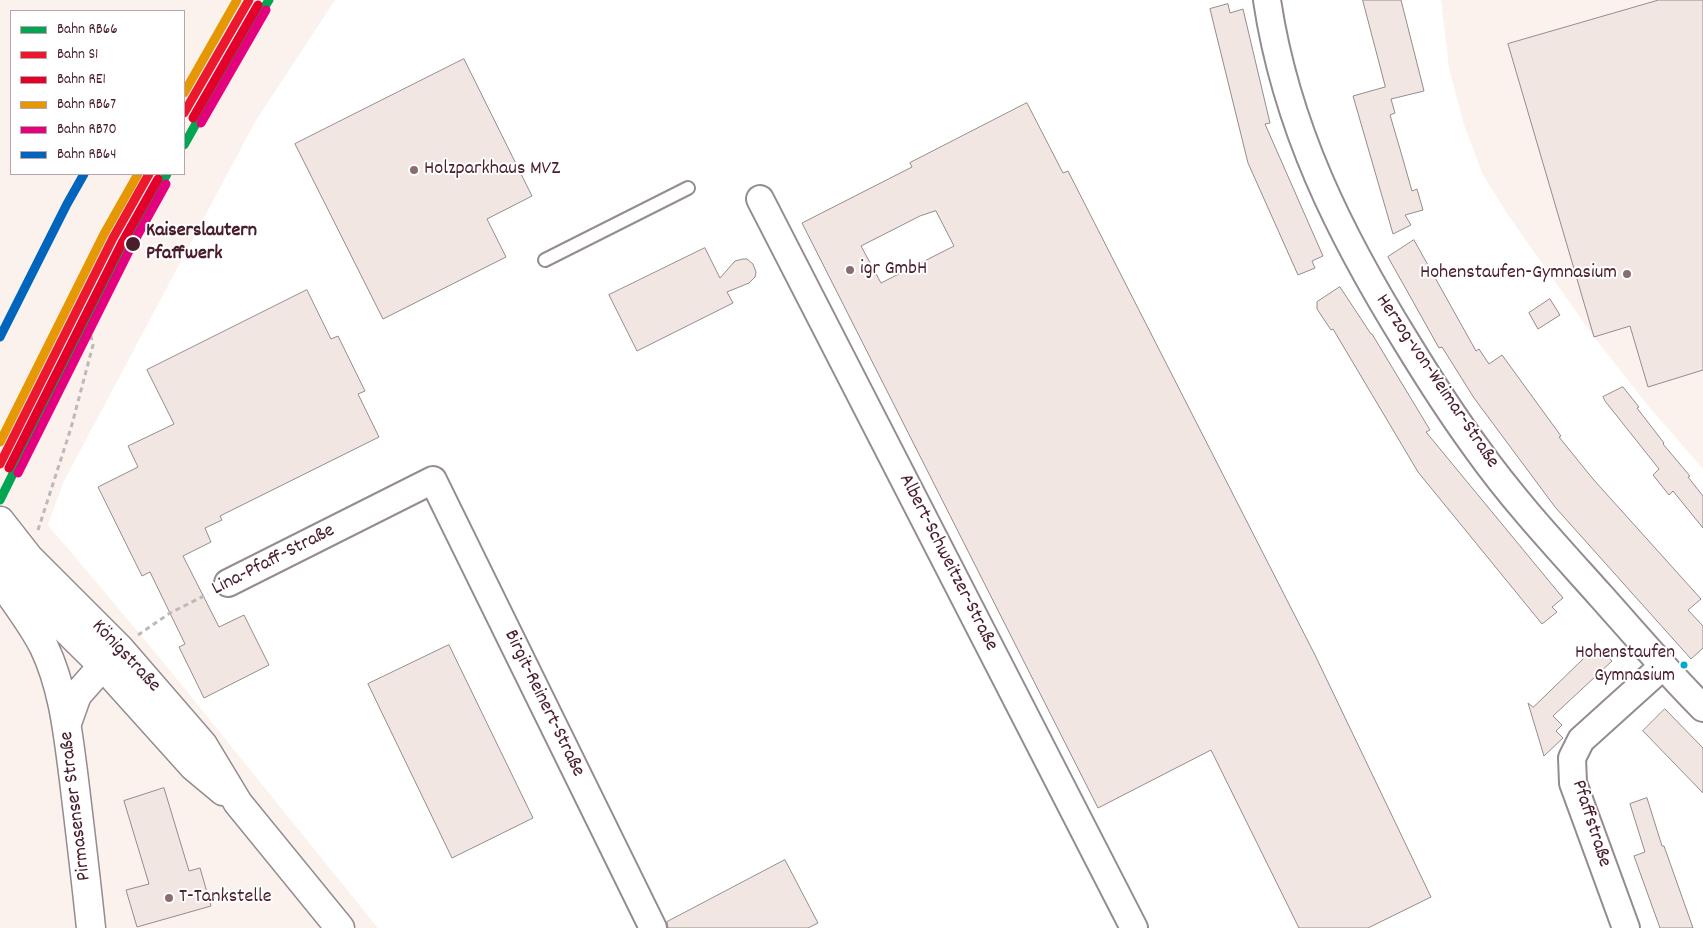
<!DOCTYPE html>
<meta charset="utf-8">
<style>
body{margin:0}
#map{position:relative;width:1703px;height:928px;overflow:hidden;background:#fff;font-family:Dekko,sans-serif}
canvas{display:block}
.legend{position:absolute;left:10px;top:10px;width:175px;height:165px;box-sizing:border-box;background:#fff;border:1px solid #b7a5aa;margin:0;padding:6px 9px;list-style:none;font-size:15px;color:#4a1f2b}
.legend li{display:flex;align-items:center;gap:10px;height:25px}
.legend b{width:25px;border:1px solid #b7a5aa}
</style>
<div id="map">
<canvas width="1703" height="928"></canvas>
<ul class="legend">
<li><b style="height:6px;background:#00a651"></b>Bahn RB66</li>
<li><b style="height:6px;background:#ec192e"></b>Bahn S1</li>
<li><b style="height:6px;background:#e4002b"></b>Bahn RE1</li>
<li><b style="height:6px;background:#e69804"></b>Bahn RB67</li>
<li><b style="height:6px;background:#e5007d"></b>Bahn RB70</li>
<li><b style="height:6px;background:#0065bd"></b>Bahn RB64</li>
</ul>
</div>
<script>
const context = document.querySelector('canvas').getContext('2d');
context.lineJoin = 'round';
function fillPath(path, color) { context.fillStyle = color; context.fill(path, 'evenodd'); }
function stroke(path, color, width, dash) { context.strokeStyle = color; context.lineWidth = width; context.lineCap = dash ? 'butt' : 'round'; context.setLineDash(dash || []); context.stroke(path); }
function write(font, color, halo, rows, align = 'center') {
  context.font = font + ' Dekko,sans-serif'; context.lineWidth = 4; context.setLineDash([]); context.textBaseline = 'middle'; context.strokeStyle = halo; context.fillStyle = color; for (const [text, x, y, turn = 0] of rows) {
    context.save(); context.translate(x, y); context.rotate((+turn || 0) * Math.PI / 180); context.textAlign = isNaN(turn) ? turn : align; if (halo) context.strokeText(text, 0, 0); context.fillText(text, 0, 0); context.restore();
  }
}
const built = new Path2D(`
 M0,0h335l-80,122 -192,361 -15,42 107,127 223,276h-378zM11,11h173v163h-173z
 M1441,0h262v469l-54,-62 -55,-70 -88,-125 -24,-39 -18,-48 -15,-57z`);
const building = new Path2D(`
 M1363,0h38l23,91 -33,8 4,14 -5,2 10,34 12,42 5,-2 6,21 -18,5 6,10 -18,9 -40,-138 32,-9z
 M1659,0h44v370l-55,17 -18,-61 -36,11 -86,-293z
 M1228,4l2,9 13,-4 27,114 -5,1 58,132 -11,5 3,7 -17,7 -50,-112 -38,-154z
 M464,59l68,137 -45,23 19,38 -123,62 -88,-175z
 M1027,103l36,70 5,-2 246,482 117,244 -63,31h-69l-88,-178 -113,58 -296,-585 110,-56 -2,-4zM936,211l18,35 -73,37 -20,-37 59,-30z
 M1414,240l62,111 3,-2 10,15 13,-9 59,81 -2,1 34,42 108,120 -13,11 15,16v22l-12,11 -136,-152 -81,-109 -32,-51 -3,1 -51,-91z
 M705,248l15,30 15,-17 8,-2h4l6,5 3,8 -1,5 -6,6 -22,9 6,11 -96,48 -28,-56z
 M1340,287l31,47h1l58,96 -4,2 137,166 -11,9 5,5 -15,12 -124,-152 -85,-143 -2,1 -14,-21v-7z
 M307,290l24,49 7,-3 27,55 -7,3 21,43 -159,79 2,4 -17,8 6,14 -28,14 36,71 25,-12 25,50 -65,33 -25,-51 6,-3 -35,-72 -8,4 -44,-89 40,-20 -10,-21 46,-22 -27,-54z
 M1550,299l10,16 -22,14 -9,-16z
 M1623,387l16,20 -2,1 27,35 -1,1 27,32 -2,1 15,19v32l-30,-37 -4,4 -16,-20 6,-6 -54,-68 -2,-4z
 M449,645l84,173 -81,40 -84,-174z
 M1597,646l15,15 -59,55 9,9 -6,6 7,7 -19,18 -16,-53 5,4z
 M1665,709l38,39v45l-60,-62z
 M164,788l25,83 11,-3 11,38 -74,21 -11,-37 23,-6 -25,-83z
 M1647,798l15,48h2l29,82h-33l-26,-72 11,-4 -15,-48z
 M785,860l33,63 -10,5h-140l-1,-6z`);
const path = new Path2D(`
 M38,530l33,-102 22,-83 -3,-13
 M138,635l32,-22 38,-19`);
const lane = new Path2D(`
 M545,260l143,-72`);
const street = new Path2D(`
 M1267,0c19,127 73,235 140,343 22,36 45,72 70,106 37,52 81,99 123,146 34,38 67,77 103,113
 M760,199l374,729
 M228,583l205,-103 220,448
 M1626,928l-53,-145 -1,-25 9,-18 82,-74`);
const secondary = new Path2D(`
 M0,521l29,37 90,90 84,97 35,58 102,125
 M0,555l38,47 65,64 90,100 30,25
 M0,580c15,22 32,43 44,67 20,42 24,88 30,133 6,50 12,99 17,148
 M67,723l10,-28 37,-42`);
const rail1 = new Path2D(`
 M184,145l44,-78 41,-67
 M0,500l127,-256 40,-70`);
const rail2 = new Path2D(`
 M184,113l65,-113
 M0,464l113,-226 36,-64`);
const rail3 = new Path2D(`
 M193,118l65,-113
 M9,468l113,-225 36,-64`);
const rail4 = new Path2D(`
 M184,93l53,-93
 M0,442l104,-208 34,-60`);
const rail5 = new Path2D(`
 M201,123l65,-113
 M18,473l113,-226 35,-63`);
const rail6 = new Path2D(`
 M0,337l67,-133 17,-30`);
const markers = [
 [414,170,5,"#896d75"],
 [133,244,8,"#4a1f2b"],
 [850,270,5,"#896d75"],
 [1627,274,5,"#896d75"],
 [1684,665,4.5,"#00a9ce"],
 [169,898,5,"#896d75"]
];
const busNames = [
 ["Hohenstaufen",1675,654],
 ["Gymnasium",1675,677]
];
const poiNames = [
 ["Holzparkhaus MVZ",424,170],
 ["igr GmbH",860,270],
 ["Hohenstaufen-Gymnasium",1617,274,"right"],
 ["T-Tankstelle",179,898]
];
const stopNames = [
 ["Kaiserslautern",146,232],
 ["Pfaffwerk",146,255]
];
const streetNames = [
 ["Herzog-von-Weimar-Straße",1436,382,56],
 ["Lina-Pfaff-Straße",274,561,-27],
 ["Albert-Schweitzer-Straße",947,563,63],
 ["Königstraße",125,657,47],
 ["Birgit-Reinert-Straße",543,704,64],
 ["Pirmasenser Straße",77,806,-97],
 ["Pfaffstraße",1590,824,72]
];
fillPath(built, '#fbf2ee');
fillPath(building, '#f1e6e1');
stroke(building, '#948c8e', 1);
stroke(lane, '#948c8e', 16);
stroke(street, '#948c8e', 30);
stroke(secondary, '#948c8e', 31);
stroke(path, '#bdb8b9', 3, [5, 4]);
stroke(lane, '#fff', 12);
stroke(street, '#fff', 26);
stroke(secondary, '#fff', 28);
stroke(rail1, '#00a651', 9);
stroke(rail2, '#ec192e', 9);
stroke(rail3, '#e4002b', 9);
stroke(rail4, '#e69804', 9);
stroke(rail5, '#e5007d', 9);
stroke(rail6, '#0065bd', 9);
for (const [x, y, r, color] of markers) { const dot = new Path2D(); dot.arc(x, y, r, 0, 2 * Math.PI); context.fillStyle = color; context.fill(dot); stroke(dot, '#fff', 2); }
write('19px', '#4a1f2b', '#fff', busNames, 'right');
write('20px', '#4a1f2b', '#fff', poiNames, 'left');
write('bold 20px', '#4a1f2b', '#fff', stopNames, 'left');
write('20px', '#4a1f2b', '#fff', streetNames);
</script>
